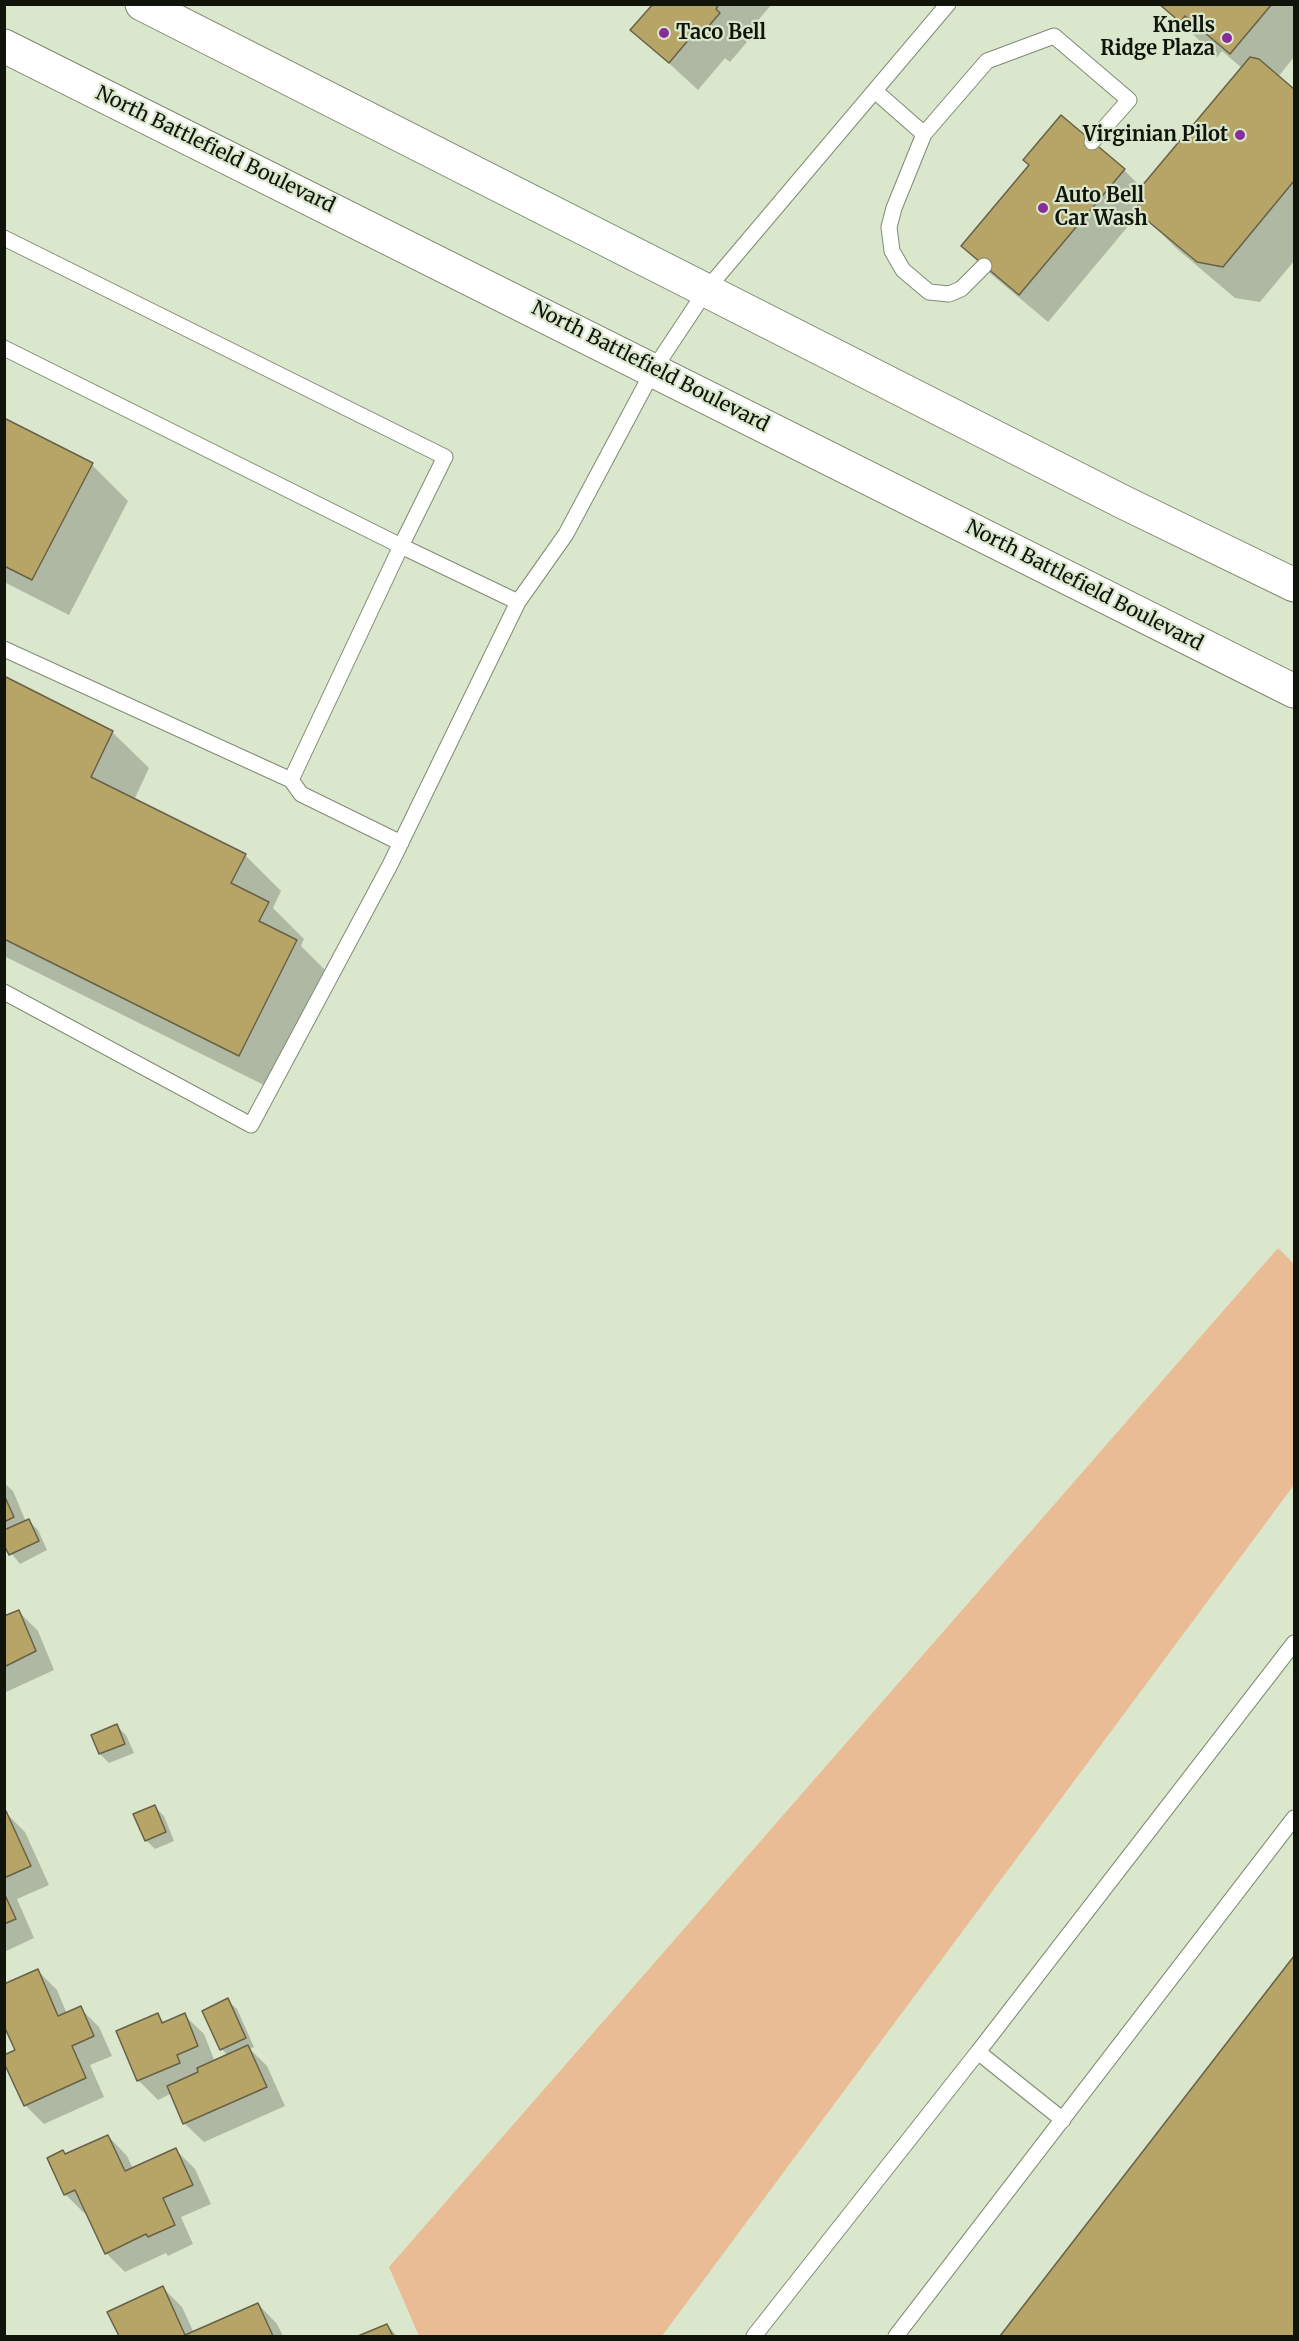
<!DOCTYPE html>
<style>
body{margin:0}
#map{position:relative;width:1299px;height:2341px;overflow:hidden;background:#dae7cc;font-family:Merriweather,serif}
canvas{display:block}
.frame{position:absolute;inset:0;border:6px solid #10140b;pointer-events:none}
</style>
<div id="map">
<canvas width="1299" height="2341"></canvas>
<div class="frame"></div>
</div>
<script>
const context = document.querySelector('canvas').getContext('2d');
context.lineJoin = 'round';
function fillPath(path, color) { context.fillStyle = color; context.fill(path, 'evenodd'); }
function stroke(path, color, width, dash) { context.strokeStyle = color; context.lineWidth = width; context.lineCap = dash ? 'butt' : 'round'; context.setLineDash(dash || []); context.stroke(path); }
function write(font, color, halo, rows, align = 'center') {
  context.font = font + ' Merriweather,serif'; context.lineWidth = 4.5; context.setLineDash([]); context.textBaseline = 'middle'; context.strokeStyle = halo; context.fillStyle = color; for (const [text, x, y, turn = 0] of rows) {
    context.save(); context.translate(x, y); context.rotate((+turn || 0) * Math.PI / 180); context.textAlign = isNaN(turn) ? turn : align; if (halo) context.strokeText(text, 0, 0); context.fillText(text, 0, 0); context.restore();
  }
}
const green = new Path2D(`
 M1278,1248l16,16v221l-632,851h-243l-30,-69z`);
const shadow = new Path2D(`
 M655,4h117l-29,34 4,4 -17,20 -5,-4 -27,32 -65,-60z
 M1161,4h133v53l-16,20 16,14v170l-34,41 -25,-4 -59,-50 -36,-36 -92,110 -57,-48 -28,-28 161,-76 18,18 100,-120 -20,-17 -5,6z
 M4,419l88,46 36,36 -59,114 -65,-33z
 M4,678l108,54 37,36 -15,32 111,55 36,36 -8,17 31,31 -3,7 31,31 -56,114 -272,-135z
 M4,1483l9,8 13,31 3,-1 9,9 9,20 -27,14 -13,-16 -3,1z
 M18,1611l20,20 16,39 -50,23v-76z
 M116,1725l10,10 8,18 -25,10 -9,-9z
 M154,1806l10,10 10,25 -19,8 -9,-9z
 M6,1813l19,19 24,53 -32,14 17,39 -30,14z
 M1294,1958v378h-292z
 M38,1971l19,19 10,24 13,-6 19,19 13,29 -22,9 14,32 -60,27 -19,-19 -8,-54z
 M227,2000l10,9 17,38 -4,2 17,17 18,40 -81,36 -20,-19 -12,-30 -14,7 -20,-20 19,-65 8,8 19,-8 20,19 11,28 13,-6 -6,-7z
 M108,2136l19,20 6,13 43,-19 19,19 16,35 -30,13 12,27 -25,12 -2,-3 -41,19 -19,-19 -19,-41 -3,1 -19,-19 1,-38z
 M163,2288l19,19 12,26 64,-29 19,20 6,12h-163l-11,-24z
 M387,2325l10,11h-35z`);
const building = new Path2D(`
 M653,4h66l-3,5 4,4 -19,22 -5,-4 -27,32 -39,-33z
 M1159,4h113l-42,50 -45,-38 -5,6z
 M1250,57l9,2 35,30v92l-71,86 -26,-5 -60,-50 4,-25z
 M1061,115l64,54 -106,126 -58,-49 68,-81 -6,-5z
 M4,418l89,45 -61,117 -28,-14z
 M4,676l109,55 -22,46 155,77 -15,29 38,19 -10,19 38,19 -58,116 -235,-117z
 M4,1495l10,22 -10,5z
 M29,1519l10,22 -30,14 -5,-10v-15z
 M19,1610l17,41 -32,16v-51z
 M117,1724l8,20 -26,10 -8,-19z
 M155,1805l11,27 -21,9 -12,-27z
 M6,1811l25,55 -27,12v-66z
 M4,1893l12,26 -12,5z
 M1294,1956v380h-294z
 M38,1969l20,47 23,-10 13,30 -22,10 14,32 -62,28 -20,-43v-8l11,-5 -11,-24v-42z
 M228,1998l18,40 -26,12 -18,-39z
 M158,2013l4,10 23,-10 13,33 -21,9 3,8 -43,18 -21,-50z
 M248,2045l19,42 -84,37 -16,-38 31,-14 -1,-4z
 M108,2135l17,36 51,-23 17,37 -30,13 12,27 -27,12 -2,-3 -41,20 -30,-64 -11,5 -17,-37 16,-8 2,4z
 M163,2286l22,49 73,-32 15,33h-154l-12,-24z
 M387,2324l6,12h-35z`);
const lane = new Path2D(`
 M875,91l49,43
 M4,238l441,219 -44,89 117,56
 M984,266l-23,23 -12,5 -20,-2 -26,-22 -11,-19 -3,-24 5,-19 30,-74 63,-73 67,-25 75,64 -37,42
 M4,348l397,198 -110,234 10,14 100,49
 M4,649l287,131
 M4,992l247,133 139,-260 128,-263 48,-68 88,-165 53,-80 241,-285
 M978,2052l316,-409
 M754,2336l224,-284 85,68
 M896,2336l398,-518`);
const primary = new Path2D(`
 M142,4l981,498 171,83
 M4,46l1290,645`);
const markers = [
 [664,33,6,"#872c98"],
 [1227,38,6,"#872c98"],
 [1240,135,6,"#872c98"],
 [1043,208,6,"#872c98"]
];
const poiNames = [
 ["Knells",1215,26],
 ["Ridge Plaza",1215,49],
 ["Taco Bell",676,33,"left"],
 ["Virginian Pilot",1228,135],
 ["Auto Bell",1055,196,"left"],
 ["Car Wash",1055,219,"left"]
];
const streetNames = [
 ["North Battlefield Boulevard",215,150,26],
 ["North Battlefield Boulevard",650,367,27],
 ["North Battlefield Boulevard",1084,586,27]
];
fillPath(green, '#eabc95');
fillPath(shadow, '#0003');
fillPath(building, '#b6a566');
stroke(building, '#686148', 1.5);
stroke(lane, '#7f8b72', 17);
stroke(primary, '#7f8b72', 35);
stroke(lane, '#fff', 15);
stroke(primary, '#fff', 33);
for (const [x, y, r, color] of markers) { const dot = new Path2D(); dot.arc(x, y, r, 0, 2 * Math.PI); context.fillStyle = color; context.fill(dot); stroke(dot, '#dae7cc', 2); }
write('bold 20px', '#10140b', '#dae7cc', poiNames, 'right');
write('20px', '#10140b', '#dae7cc', streetNames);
</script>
